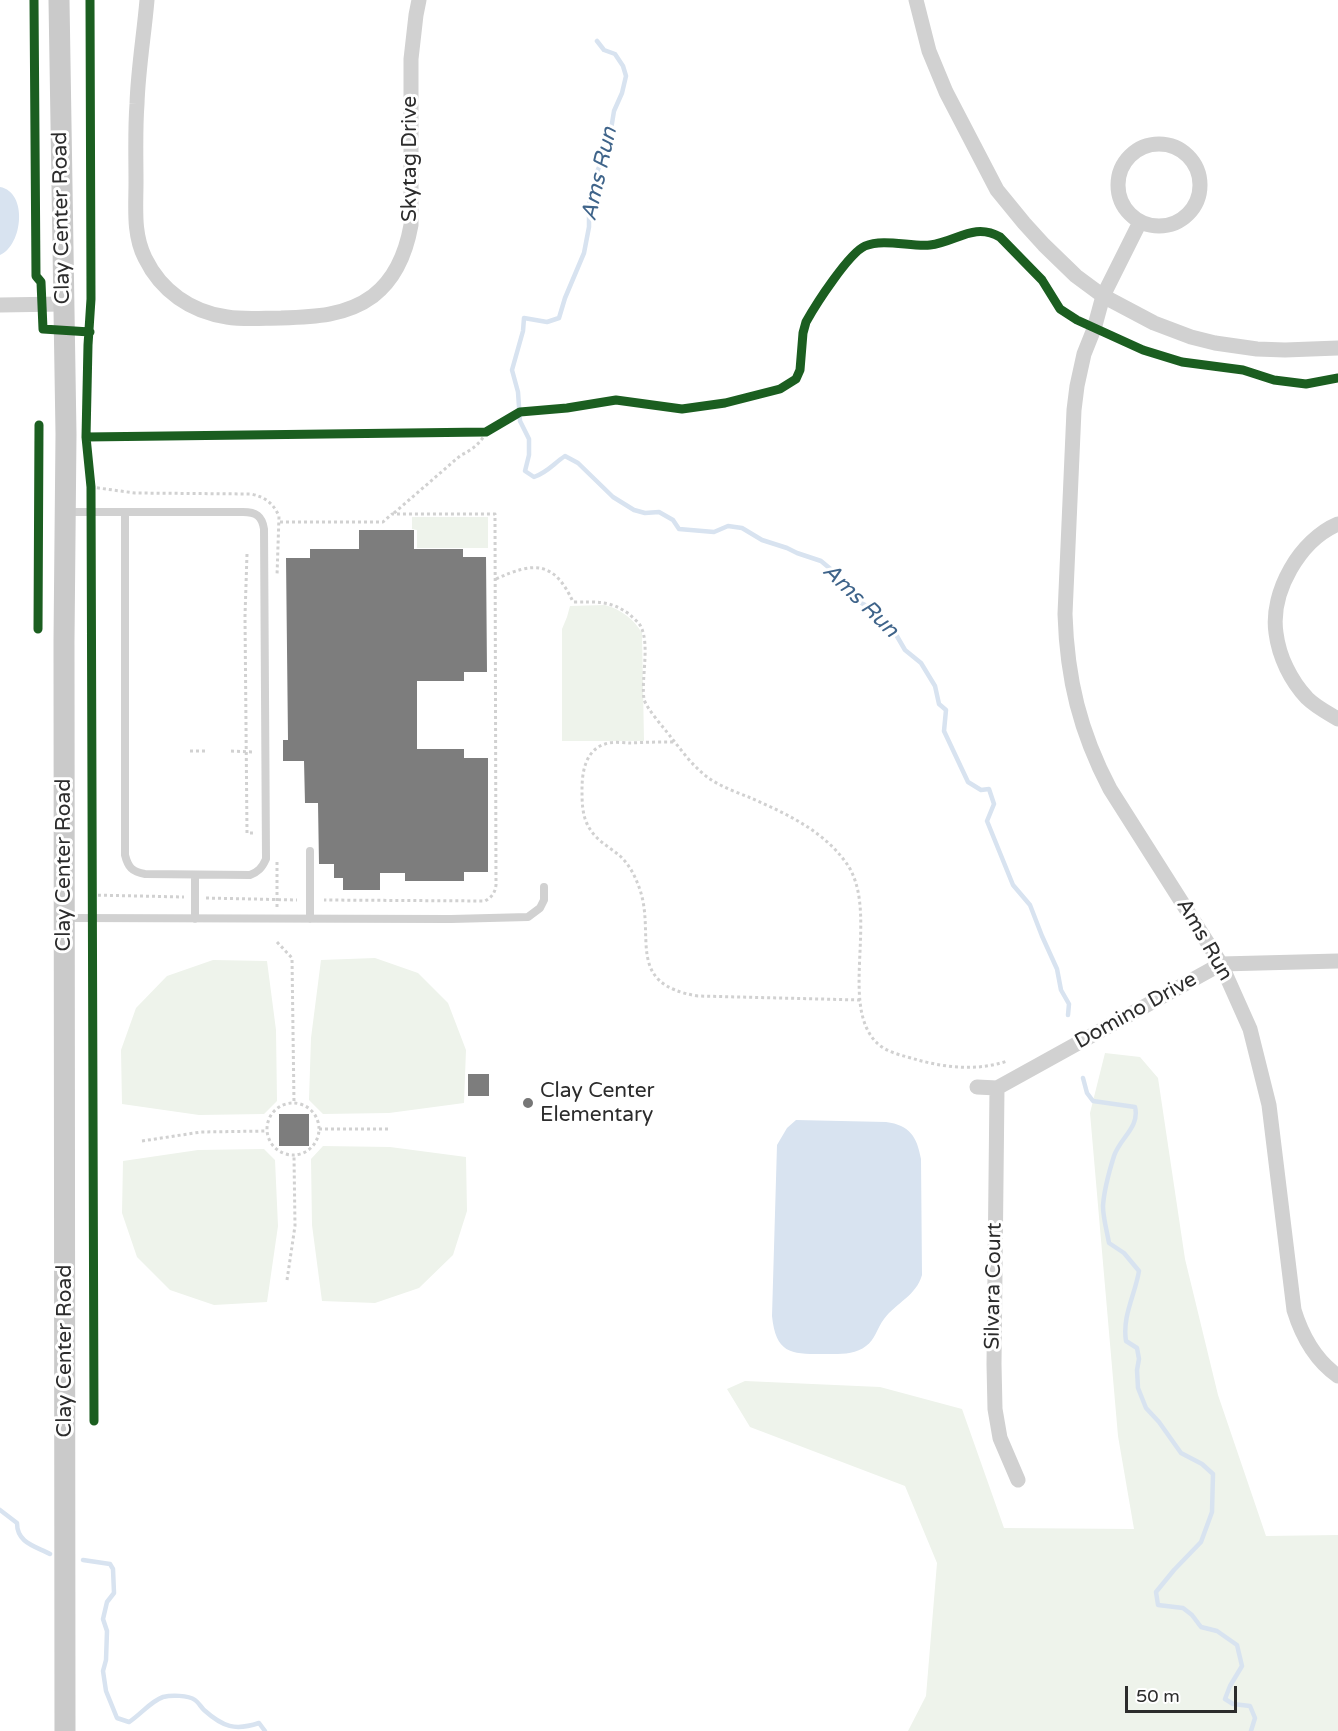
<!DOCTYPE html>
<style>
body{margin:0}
#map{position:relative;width:1338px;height:1731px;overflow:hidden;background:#fff;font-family:"Varela Round",sans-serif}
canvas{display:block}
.scale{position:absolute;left:1125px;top:1686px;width:112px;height:27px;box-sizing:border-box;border:3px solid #2c2c2c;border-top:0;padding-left:8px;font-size:18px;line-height:21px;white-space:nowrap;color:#2c2c2c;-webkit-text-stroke:4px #fff;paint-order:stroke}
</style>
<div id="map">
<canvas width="1338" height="1731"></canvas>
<div class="scale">50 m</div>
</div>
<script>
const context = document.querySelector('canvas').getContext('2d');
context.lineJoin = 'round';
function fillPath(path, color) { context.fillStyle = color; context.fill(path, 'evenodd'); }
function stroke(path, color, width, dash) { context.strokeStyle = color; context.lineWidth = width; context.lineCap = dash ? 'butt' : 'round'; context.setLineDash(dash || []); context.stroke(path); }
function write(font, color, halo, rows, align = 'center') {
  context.font = font + ' "Varela Round",sans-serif'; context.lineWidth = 6; context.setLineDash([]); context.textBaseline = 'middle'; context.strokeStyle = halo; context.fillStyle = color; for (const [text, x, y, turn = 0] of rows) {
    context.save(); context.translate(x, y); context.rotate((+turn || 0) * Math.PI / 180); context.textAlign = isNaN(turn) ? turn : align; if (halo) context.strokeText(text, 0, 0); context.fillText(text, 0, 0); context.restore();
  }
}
const green = new Path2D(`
 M412,517h76v31h-71v-18l-5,-1z
 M605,605c15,4 29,14 37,28l2,108h-82v-112l5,-12 3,-11z
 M375,958l43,15 30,30 18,47 -2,53 -75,10 -66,1 -14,-14 2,-62 10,-78z
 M213,960l54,1 9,69 1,71 -13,13 -65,1 -77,-11 -1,-54 15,-42 31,-32z
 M1105,1053l35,4 18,21 27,181 33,136 48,141 72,-1v196h-430l18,-35 11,-133 -32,-77 -155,-59 -23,-38 18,-8 135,6 82,22 42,119 130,1 -16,-93 -28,-323z
 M323,1146l67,1 76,10 1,54 -14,44 -34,33 -44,15 -53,-2 -10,-76 -1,-66z
 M264,1149l11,11 3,66 -11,76 -53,3 -44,-15 -33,-33 -15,-44 1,-52 75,-11z`);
const water = new Path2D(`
 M0,187c28,5 23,58 0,68z
 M796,1120l90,2c24,3 31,15 35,37l1,116c-6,21 -25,27 -38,44 -7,9 -9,21 -18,27 -11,9 -27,8 -40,8 -34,0 -50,1 -54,-38l5,-171 10,-17z`);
const stream = new Path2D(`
 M597,41l7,9 11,4 8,12 3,10 -4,17 -8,18 -6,37 -13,28 -6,28v23l-5,26 -19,45 -6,20 -12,4 -23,-4 -1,13 -11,39 6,22 2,29 9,18v16l-4,16 9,6c14,-5 19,-13 31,-21l13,7 35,34 21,13 11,3 14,-1 14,8 6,9 35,3 14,-6 14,2 20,12 25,8 10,5 24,8 12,10 25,30 19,11 14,14 14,24 16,13 14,23 4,18 7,6 -2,21 24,51 13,8 8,-1 5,15 -7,17 26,64 17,20 12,31 15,33 4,21 8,14 -1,11
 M1083,1078l4,15 6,8 42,6c5,20 -15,31 -21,49 -5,16 -10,33 -11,50 0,12 4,25 6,37l15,10 15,18c-4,24 -17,45 -13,70l11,7 2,11 -2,11 1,18 8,20 13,14 22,31 21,11 11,10 -1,38 -11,30 -27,28 -18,22 2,13 25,3 9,7 9,12 16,4 20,14 5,21 -12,20 -5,13 8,5 17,2 5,12 -4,13
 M0,1510l17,13c0,20 18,23 33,31
 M83,1560l27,4 3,5 1,24 -7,9 -4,17 4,12 -1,29 -3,11 3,20 11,27 12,4c11,-7 22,-21 34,-25 8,-2 25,-2 32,3 3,2 6,7 9,10 19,17 31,21 55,13l6,8`);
const building = new Path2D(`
 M359,530h55v19h49v8h23l1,115h-23v9h-47v68h47v9h24v114h-24v9h-59v-8h-25v17h-37v-12h-9v-14h-15l-1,-61h-13l-1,-42h-21v-21h5l-2,-182h24v-9h49z
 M468,1074h21v22h-21z
 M279,1114h30v32h-30z`);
const path = new Path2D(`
 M91,487l44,6 116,1c14,3 22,9 28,22l-2,60
 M394,513l67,-58c11,-5 20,-12 25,-23
 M280,522h103l9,-8h103l1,371c-1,8 -4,12 -11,16l-161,-1
 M247,554l-2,62 2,217h9
 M496,579c37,-17 58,-19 77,23 23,0 37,-2 56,12 4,4 10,8 12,13 9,18 0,52 3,72 2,9 20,29 26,37 12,15 24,32 40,43 12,8 28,14 41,19 36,16 73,33 96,66 33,48 -9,141 30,179 10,10 28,13 41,17 29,8 61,11 89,1
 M673,742c-13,0 -27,0 -41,1 -8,0 -19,-2 -27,1 -19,6 -23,27 -23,45 0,15 0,30 10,43 7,10 19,16 28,24 9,8 15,20 19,31 18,48 -16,97 59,109l162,4
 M190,751h18
 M231,751l23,1
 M277,862v46
 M92,895l92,2
 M206,898l91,2
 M277,942l15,16 2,145
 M267 1129a26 26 0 1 1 52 0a26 26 0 1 1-52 0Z
 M319,1129h70
 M142,1141l59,-9 66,-1
 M287,1280l8,-54 -1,-70`);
const lane = new Path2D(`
 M67,512c59,0 117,0 176,0 13,0 19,4 21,17l2,330c-4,9 -8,13 -16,16l-105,-1c-13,-2 -17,-7 -20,-19v-343
 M310,851v68
 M66,918l385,1 77,-2 12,-9 4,-8v-13
 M195,919v-44`);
const street = new Path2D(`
 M147,0c-3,35 -9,70 -10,104 -2,26 -1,52 -1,78 0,26 -3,52 9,76 16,33 46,54 82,59 17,3 37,1 54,1 33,-1 65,-2 92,-22 22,-17 33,-43 38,-71v-166l5,-44 3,-15
 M916,0l13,51 17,41 51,98 27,33 20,22 32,31 27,20 51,27 37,14 24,6 42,6 28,1 53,-2
 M1118 185a41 41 0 1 1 82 0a41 41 0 1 1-82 0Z
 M1140,222l-37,74 -9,33 -10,25 -7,32 -3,24 -9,204c2,65 15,118 45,175l111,175 29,65 19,76 25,205c8,26 21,50 44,66
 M0,305l63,-1
 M1338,524c-38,16 -68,68 -62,109 3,24 15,48 31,65 9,9 21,15 31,21
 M977,1087l20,1 224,-124 117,-3
 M997,1088l-3,276 1,45 5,29 18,42`);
const secondary = new Path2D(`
 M59,0l7,434 -2,207 1,1090`);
const cycleway = new Path2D(`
 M34,0l2,276 5,6 2,47 47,3
 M90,0l1,299 -3,46 -2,92 5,50 3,934
 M86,437l400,-5 34,-20 47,-4 49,-8 66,9 43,-6 55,-14 16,-10 4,-9 3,-37 3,-11c10,-18 43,-69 59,-76 18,-8 46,1 65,-1 26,-3 44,-23 70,-8l42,43 18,29 17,11 66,30 39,12 61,8 31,10 32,4 32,-6
 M38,629l1,-204`);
const markers = [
 [528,1103,6,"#767676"]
];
const streetNames = [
 ["Skytag Drive",410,159,-90],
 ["Clay Center Road",62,218,-91],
 ["Clay Center Road",64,865,-90],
 ["Ams Run",1204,940,60],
 ["Domino Drive",1136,1011,-29],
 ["Silvara Court",994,1286,-89],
 ["Clay Center Road",65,1351,-90]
];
const poiNames = [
 ["Clay Center",540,1091],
 ["Elementary",540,1115]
];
const waterNames = [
 ["Ams Run",600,174,-77],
 ["Ams Run",860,601,44]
];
fillPath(green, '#eef3eb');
fillPath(water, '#d8e3f0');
stroke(stream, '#d8e3f0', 4.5);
fillPath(building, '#7d7d7d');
stroke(path, '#d1d1d1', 3, [3, 3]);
stroke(lane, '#d1d1d1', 8);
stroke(street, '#d1d1d1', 15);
stroke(secondary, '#cacaca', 21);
stroke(cycleway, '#1b5e20', 9);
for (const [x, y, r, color] of markers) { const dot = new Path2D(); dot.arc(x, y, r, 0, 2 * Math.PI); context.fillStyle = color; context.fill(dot); stroke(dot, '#fff', 2); }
write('21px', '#2c2c2c', '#fff', streetNames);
write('21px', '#2c2c2c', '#fff', poiNames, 'left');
write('italic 22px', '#3f648a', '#fff', waterNames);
</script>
